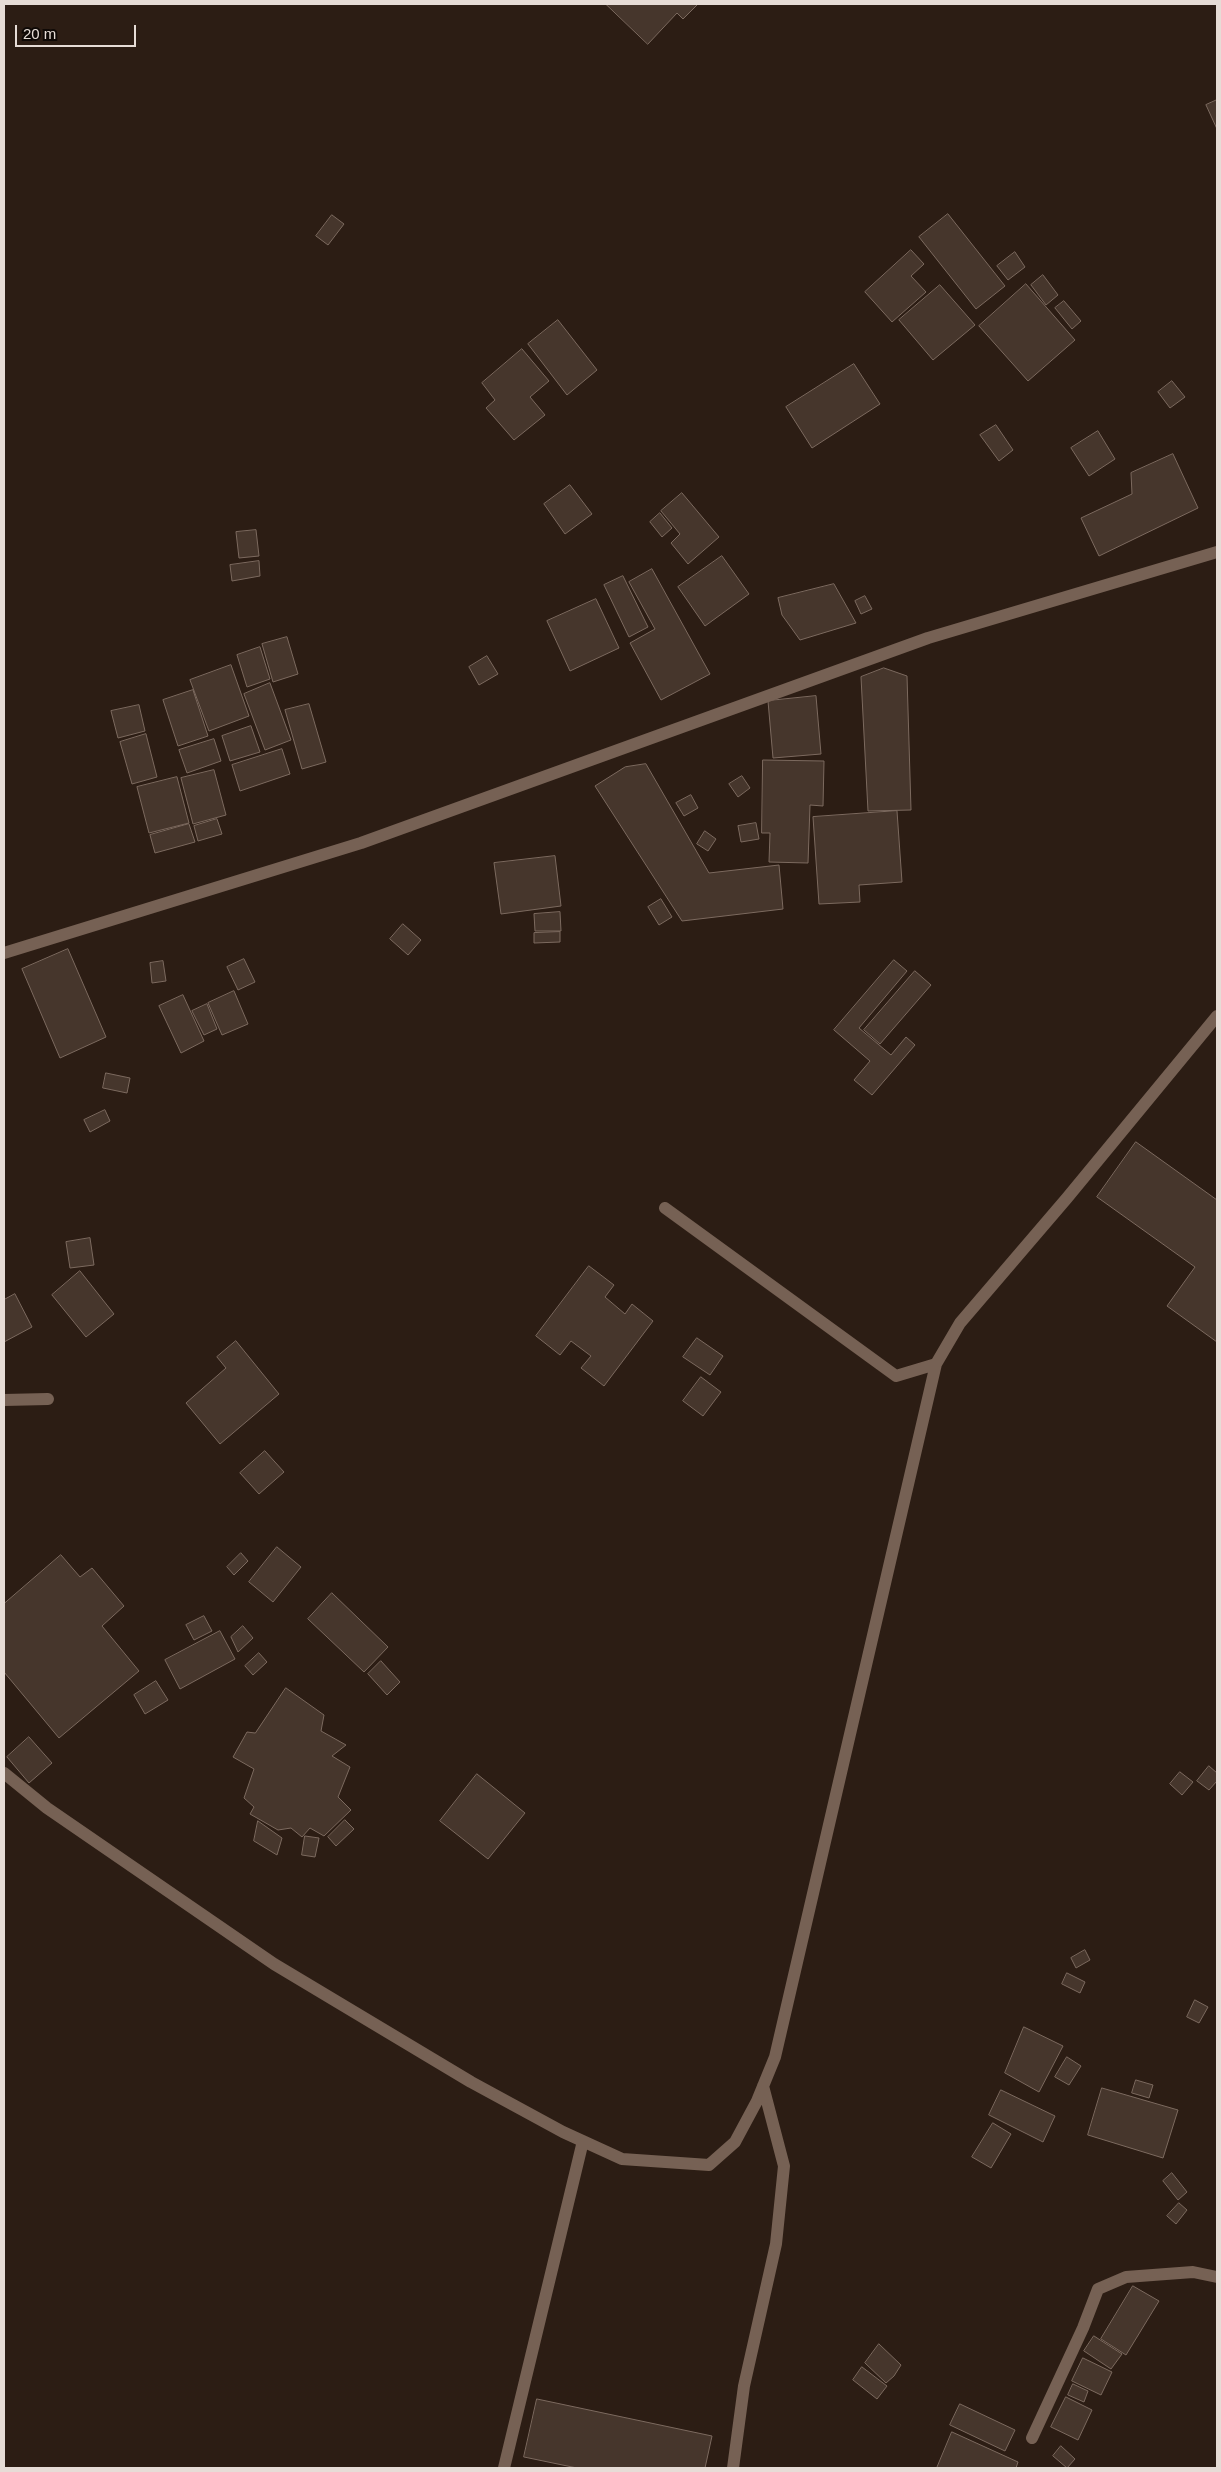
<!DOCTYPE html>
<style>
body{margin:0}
#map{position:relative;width:1221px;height:2472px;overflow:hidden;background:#2c1d14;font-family:Arial,sans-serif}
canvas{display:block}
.frame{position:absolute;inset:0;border:5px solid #e6dcd6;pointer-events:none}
.scale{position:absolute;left:15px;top:25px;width:121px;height:22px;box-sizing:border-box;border:2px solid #e6dcd6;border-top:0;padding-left:6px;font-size:15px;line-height:18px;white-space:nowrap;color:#e6dcd6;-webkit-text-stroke:4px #0f0906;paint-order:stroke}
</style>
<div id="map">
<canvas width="1221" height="2472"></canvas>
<div class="frame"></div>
<div class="scale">20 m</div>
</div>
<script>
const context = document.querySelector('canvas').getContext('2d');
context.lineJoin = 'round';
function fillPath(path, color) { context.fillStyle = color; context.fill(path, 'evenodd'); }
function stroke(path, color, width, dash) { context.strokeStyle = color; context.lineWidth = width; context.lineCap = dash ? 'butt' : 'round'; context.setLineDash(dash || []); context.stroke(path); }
const building = new Path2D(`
 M606,4h92l-15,15 -6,-6 -29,31z
 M1217,100v29l-11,-24z
 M948,214l57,72 -29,23 -57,-72z
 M332,215l12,9 -16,21 -12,-9z
 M911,250l13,14 -13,12 15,16 -34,30 -27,-30z
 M1015,252l10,15 -17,13 -11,-14z
 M1043,275l15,20 -12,10 -15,-20z
 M1026,284l49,56 -47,41 -49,-55z
 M940,285l35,40 -42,35 -34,-40z
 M1064,301l17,20 -9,8 -17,-21z
 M558,320l39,50 -30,25 -39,-51z
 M522,349l27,32 -19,16 15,18 -31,25 -28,-32 9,-8 -13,-17z
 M854,364l26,40 -68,44 -26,-41z
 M1172,381l13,16 -15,11 -12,-16z
 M996,425l17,25 -14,11 -19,-26z
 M1098,431l17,28 -26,17 -18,-28z
 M1173,454l25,54 -99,48 -18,-38 51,-24 -1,-21z
 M570,485l22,29 -27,20 -21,-30z
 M682,493l37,44 -31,27 -17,-21 9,-9 -19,-23z
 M660,513l12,15 -10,9 -12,-15z
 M256,530l3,26 -20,2 -3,-26z
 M722,556l27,38 -44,32 -27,-39z
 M259,561l1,15 -28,5 -2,-16z
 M652,569l58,105 -49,26 -31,-57 25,-14 -26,-47z
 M623,576l25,51 -19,10 -25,-52z
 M834,584l22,39 -56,17 -18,-25 -4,-17z
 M865,596l7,13 -11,5 -6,-13z
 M596,599l23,49 -49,23 -23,-50z
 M287,637l11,37 -25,8 -11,-38z
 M260,647l10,32 -23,8 -10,-32z
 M487,656l11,18 -19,11 -10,-18z
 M231,665l18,51 -40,15 -19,-51z
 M884,668l23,8 4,134 -43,1 -7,-134z
 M270,683l21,57 -26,10 -21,-56z
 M193,690l15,46 -30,10 -15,-46z
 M816,696l5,58 -48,4 -5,-57z
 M309,704l17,58 -24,7 -17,-59z
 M139,705l6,26 -27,7 -7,-27z
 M251,726l9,26 -30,9 -8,-25z
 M146,734l11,43 -25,7 -12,-42z
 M214,739l7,22 -34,12 -8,-23z
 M282,749l8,25 -50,17 -8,-26z
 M763,760l61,1 -1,45 -13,-1 -2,58 -39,-1 1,-29h-8z
 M646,764l63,109 70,-8 4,44 -101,12 -87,-135 30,-19z
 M214,770l12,45 -33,9 -12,-46z
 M742,776l8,12 -12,9 -9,-13z
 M177,777l12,46 -40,10 -12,-46z
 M691,795l7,13 -14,8 -8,-13z
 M897,811l5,71 -43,3 1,17 -41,2 -6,-87z
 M217,819l5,15 -24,7 -4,-15z
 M756,823l3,16 -18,3 -3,-16z
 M189,824l6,18 -40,11 -5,-18z
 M705,831l11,8 -8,12 -11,-7z
 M555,856l6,50 -60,8 -7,-51z
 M661,899l11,18 -13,8 -11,-18z
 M560,912l1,19h-26l-1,-17z
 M403,924l18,16 -13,15 -18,-16z
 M560,932v10l-26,1v-10z
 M68,949l38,88 -46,21 -38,-89z
 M244,959l11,23 -17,8 -11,-23z
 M894,960l13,11 -48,57 32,27 15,-18 9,8 -43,50 -18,-15 16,-19 -36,-31z
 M163,961l3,20 -14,2 -2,-20z
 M915,971l16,14 -51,59 -16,-14z
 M234,991l14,33 -26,11 -14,-32z
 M183,995l21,46 -23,12 -22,-47z
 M207,1004l10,25 -13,6 -12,-24z
 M106,1073l24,5 -3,15 -24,-5z
 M105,1110l5,11 -20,11 -6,-12z
 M1136,1142l81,58v142l-50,-36 28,-39 -98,-70z
 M90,1238l4,27 -24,3 -4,-26z
 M589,1266l25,19 -9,12 20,17 7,-10 21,17 -49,65 -23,-18 10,-12 -20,-15 -11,14 -24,-19z
 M80,1271l34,43 -28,23 -34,-42z
 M15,1294l17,33 -28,15v-42z
 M697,1338l26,18 -13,19 -27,-18z
 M236,1341l43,53 -59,50 -34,-41 40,-35 -9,-11z
 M701,1377l20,15 -18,24 -20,-15z
 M265,1451l19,21 -25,22 -19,-21z
 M277,1547l24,20 -28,35 -24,-20z
 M241,1553l7,8 -14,14 -7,-8z
 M61,1555l19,22 12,-9 32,38 -22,20 37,45 -80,67 -55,-66v-68z
 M332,1593l56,54 -24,25 -56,-53z
 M204,1616l8,15 -18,9 -8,-15z
 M243,1626l10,12 -15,14 -7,-15z
 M220,1631l15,28 -55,30 -15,-29z
 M259,1653l8,9 -14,13 -8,-9z
 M381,1661l19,21 -13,13 -19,-21z
 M156,1681l12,19 -23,14 -11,-19z
 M286,1688l38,27 -3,16 25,14 -14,11 18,11 -12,30 13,13 -27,26 -14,-8 -8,9 -11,-9 -13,2 -28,-16 4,-7 -10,-9 10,-29 -21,-12 14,-25 8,1z
 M29,1737l23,26 -23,20 -22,-26z
 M1209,1766l8,7v8l-8,9 -12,-9z
 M1180,1772l13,10 -11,13 -12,-11z
 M477,1774l48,39 -37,46 -48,-38z
 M345,1820l9,9 -18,17 -8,-9z
 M258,1821l24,17 -5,17 -23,-14z
 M305,1836l14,2 -4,19 -13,-2z
 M1085,1950l5,10 -14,8 -5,-10z
 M1067,1973l18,9 -5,11 -18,-9z
 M1195,2000l13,7 -9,16 -12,-6z
 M1024,2027l39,19 -24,46 -34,-19z
 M1067,2057l14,9 -12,19 -14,-8z
 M1136,2080l17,5 -4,13 -17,-5z
 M1102,2088l76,22 -15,48 -75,-23z
 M1001,2090l54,26 -12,26 -54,-27z
 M993,2123l18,11 -20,34 -19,-11z
 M1172,2173l15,19 -9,8 -15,-19z
 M1179,2203l8,7 -11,14 -9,-8z
 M1133,2286l26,15 -33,54 -25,-16z
 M1094,2336l28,18 -11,15 -27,-18z
 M879,2344l22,21 -7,11 -8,7 -21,-20z
 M1083,2358l29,14 -11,23 -29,-14z
 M862,2367l25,19 -10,13 -24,-19z
 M1073,2384l15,7 -4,11 -16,-7z
 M1066,2397l26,13 -14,30 -27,-13z
 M537,2399l175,37 -7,32h-128l-53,-11z
 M960,2404l55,26 -10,21 -55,-26z
 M952,2432l66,30 -2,6h-79z
 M1061,2446l14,13 -8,9 -14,-12z`);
const minor = new Path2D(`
 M4,953l357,-110 567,-205 289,-86
 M665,1208l231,168 40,-12
 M4,1400l44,-1
 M4,1773l43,35 227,156 197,118 92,50 59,27 87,6 26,-23 22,-41 18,-44 161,-693 24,-41 107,-125 150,-182
 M1032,2438l51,-110 15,-39 28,-12 67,-5 24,5
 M504,2468l79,-327
 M733,2468l11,-82 32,-142 8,-78 -21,-80`);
fillPath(building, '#46362c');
stroke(building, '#7c6a5f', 1);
stroke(minor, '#766154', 12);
</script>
